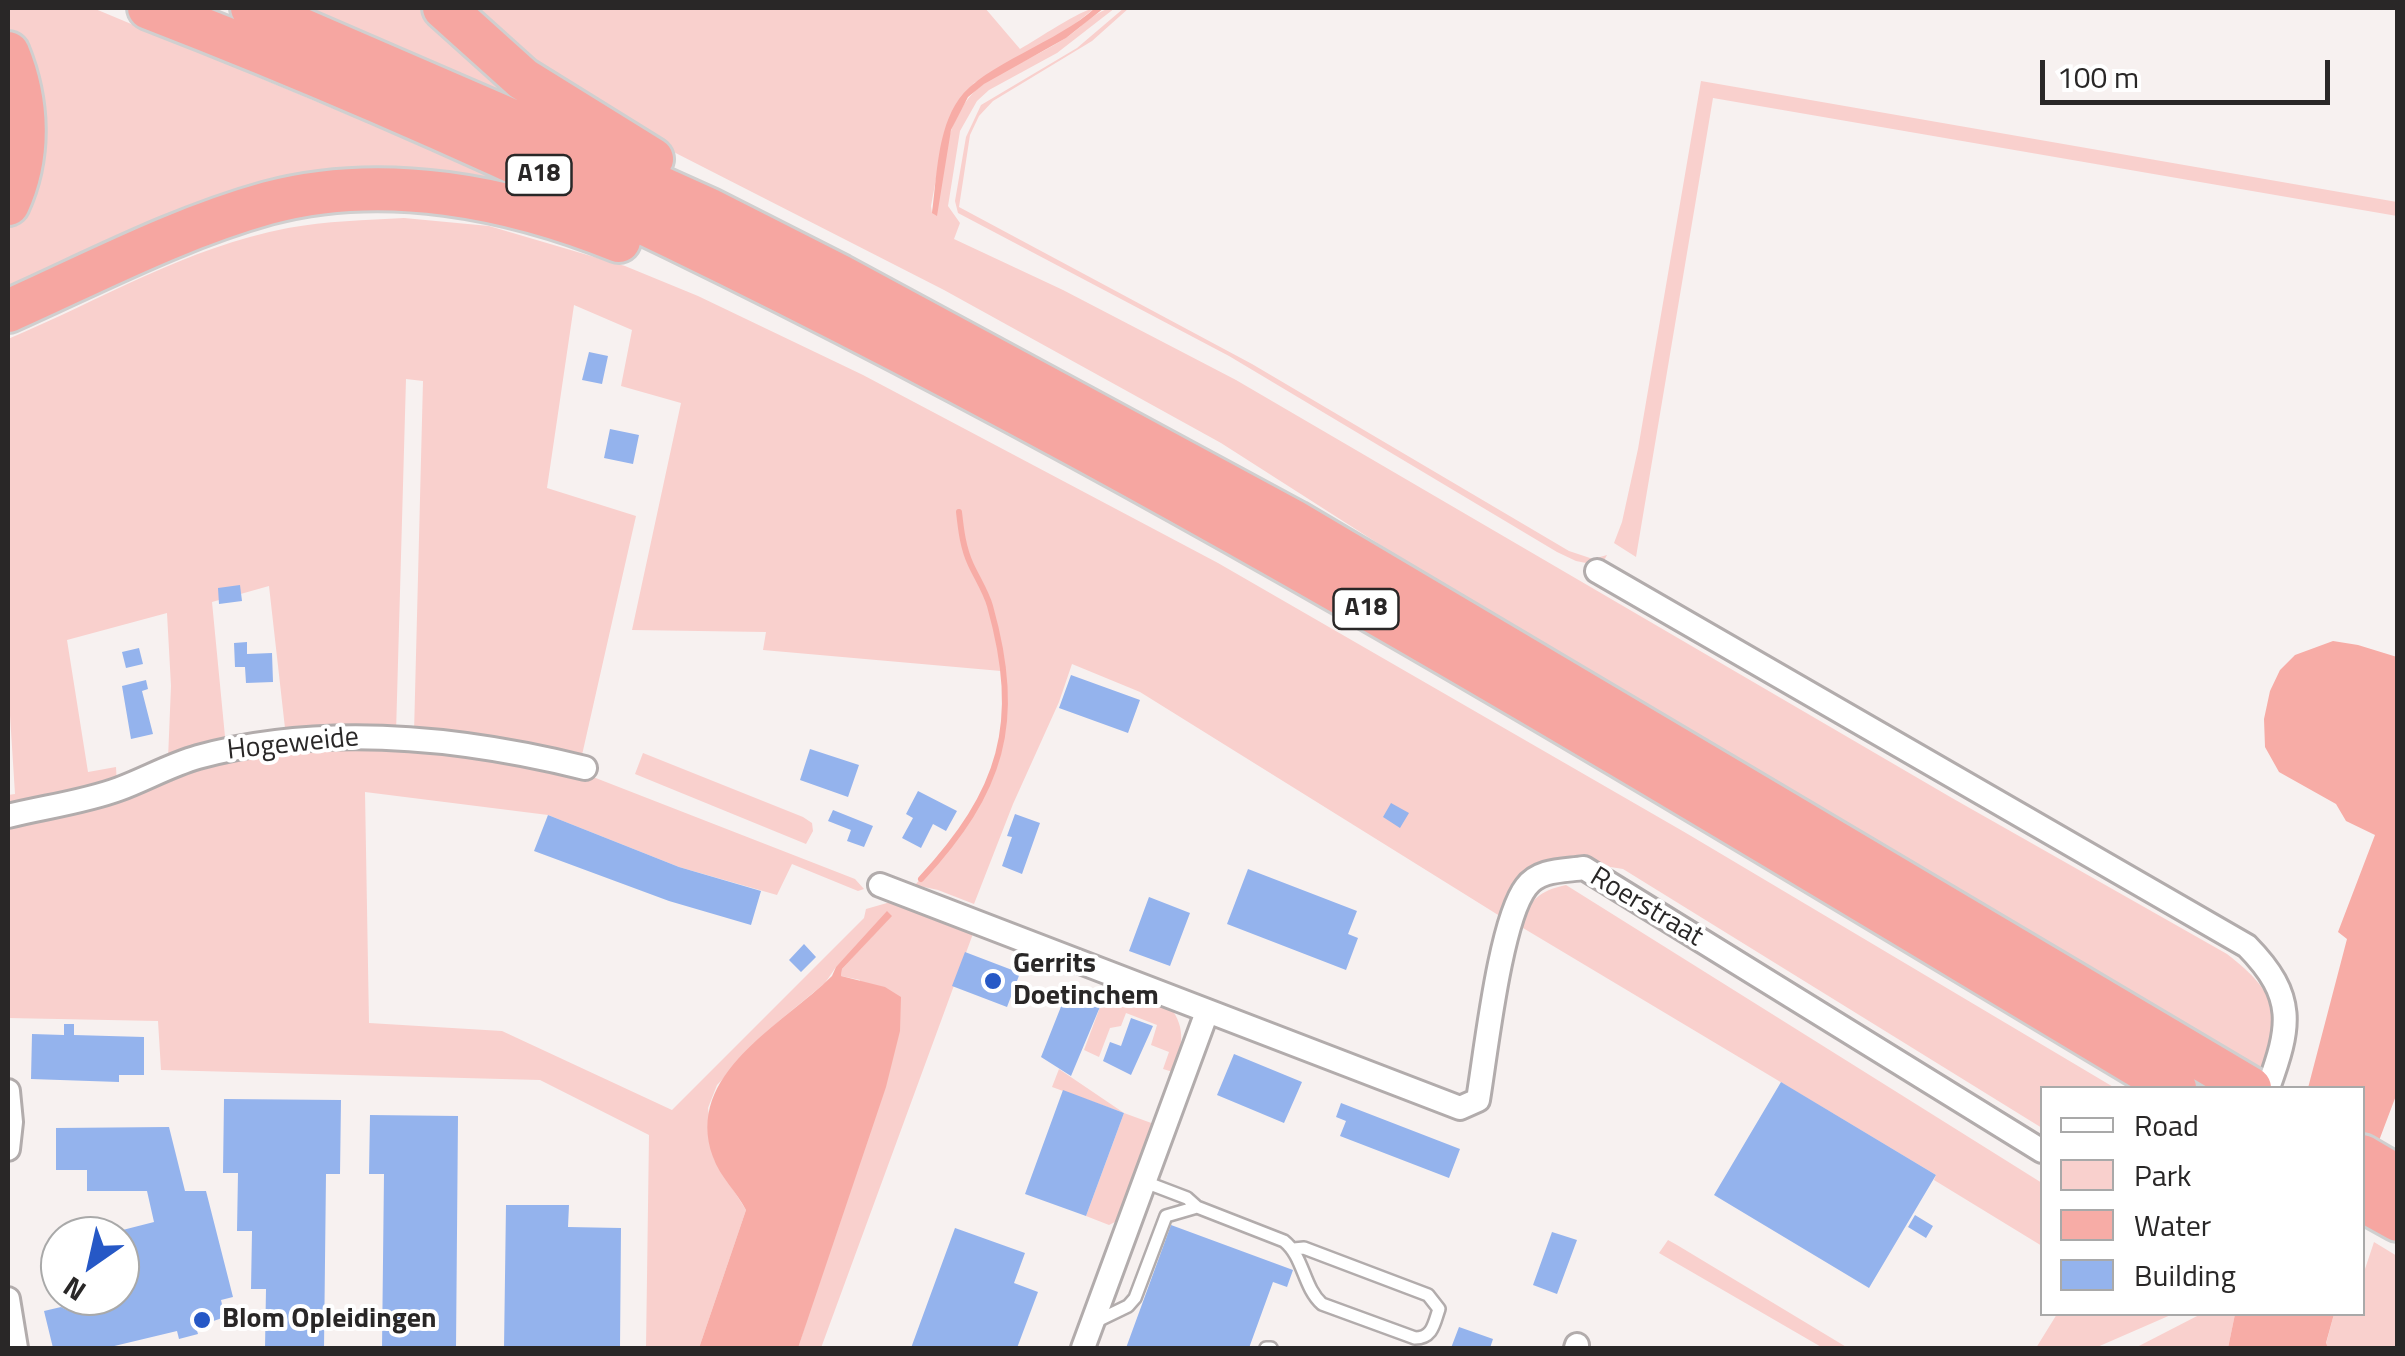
<!DOCTYPE html>
<style>
body{margin:0}
#map{position:relative;width:2405px;height:1356px;overflow:hidden;background:#f7f1f0;font-family:"Titillium Web",sans-serif}
canvas{display:block}
.frame{position:absolute;inset:0;border:10px solid #292727;pointer-events:none}
.legend{position:absolute;left:2040px;top:1086px;width:325px;height:230px;box-sizing:border-box;background:#fff;border:2px solid #a9a9a9;margin:0;padding:12px 18px;list-style:none;font-size:30px;color:#292727}
.legend li{display:flex;align-items:center;gap:20px;height:50px}
.legend b{width:50px;border:2px solid #a9a9a9}
.north{position:absolute;left:40px;top:1216px;width:100px;height:100px;box-sizing:border-box;background:#fff;border:2px solid #a9a9a9;border-radius:50%;rotate:214deg;font-size:28px;font-weight:700;line-height:40px;text-align:center;color:#292727}
.north::after{content:'';display:block;margin:auto;width:35px;height:45px;background:#2658c6;clip-path:polygon(50% 0,100% 100%,50% 72%,0 100%)}
.scale{position:absolute;left:2040px;top:60px;width:290px;height:45px;box-sizing:border-box;border:5px solid #292727;border-top:0;padding-left:12px;font-size:30px;line-height:35px;white-space:nowrap;color:#292727;-webkit-text-stroke:8px #fff;paint-order:stroke}
</style>
<div id="map">
<canvas width="2405" height="1356"></canvas>
<div class="frame"></div>
<ul class="legend">
<li><b style="height:12px;background:#fff"></b>Road</li>
<li><b style="height:28px;background:#f9d0cd"></b>Park</li>
<li><b style="height:28px;background:#f7aca6"></b>Water</li>
<li><b style="height:28px;background:#94b3ed"></b>Building</li>
</ul>
<div class="north">N</div>
<div class="scale">100 m</div>
</div>
<script>
const context = document.querySelector('canvas').getContext('2d');
context.lineJoin = 'round';
function fillPath(path, color) { context.fillStyle = color; context.fill(path, 'evenodd'); }
function stroke(path, color, width, dash) { context.strokeStyle = color; context.lineWidth = width; context.lineCap = dash ? 'butt' : 'round'; context.setLineDash(dash || []); context.stroke(path); }
function write(font, color, halo, rows, align = 'center') {
  context.font = font + ' "Titillium Web",sans-serif'; context.lineWidth = 8; context.setLineDash([]); context.textBaseline = 'middle'; context.strokeStyle = halo; context.fillStyle = color; for (const [text, x, y, turn = 0] of rows) {
    context.save(); context.translate(x, y); context.rotate((+turn || 0) * Math.PI / 180); context.textAlign = isNaN(turn) ? turn : align; if (halo) context.strokeText(text, 0, 0); context.fillText(text, 0, 0); context.restore();
  }
}
const green = new Path2D(`
 M8,8h85l409,171 61,31 -175,-27 -380,119v-79l14,-166 -14,-29z
 M285,8h144l136,111z
 M469,8h516l35,41c16,-9 62,-40 75,-41l-28,22 -93,53 -29,47 -14,76 1,7c10,-42 13,-100 50,-128 25,-18 56,-29 82,-46 17,-10 32,-31 51,-31l-58,45 -68,37 -12,11 -17,30 -12,75 12,17 -6,16 109,51 173,90 716,418 275,156c53,41 55,62 33,122l-803,-482 -236,-151 -277,-153 -333,-170 -50,-32z
 M1124,8h5l-37,33 -99,60 -14,15 -9,19 -11,72 293,157 317,187 24,8 14,-4 -6,11 -25,-5 -19,-9 -328,-196 -271,-143 -3,-12 11,-64 15,-32 96,-57z
 M1701,81l696,121v14l-684,-118 -77,459 -22,-14 8,-21 16,-73z
 M404,218l85,8 136,40 73,30 165,79 355,188 468,270 429,255h-73v40l-419,-259 -50,-8 -70,57 -363,-226 -68,-28 -13,38 -46,102 -39,100 -36,-14 -23,-5c64,-69 97,-116 86,-214l-238,-21 3,-18 -134,-2 49,-227 -60,-17 11,-56 -58,-25 -27,183 89,28 -54,239 -112,-19 -56,-3 9,-352 -17,-2 -10,354 -110,4 -17,-151 -57,16 14,145 -58,12 3,-73 -4,-73 -100,27 21,132 28,-5 1,18 -109,24v-14l7,-1 -7,-110v-345c93,-39 179,-92 280,-111 38,-7 78,-8 116,-10z
 M364,741l206,27 285,111 9,10 -6,2 -66,-27 -15,31 -98,-28 -131,-52 -183,-23 4,231 133,8 170,79 192,-192 2,-9 28,-8 80,30 -153,417h-23l25,-80 37,-288 -19,-4 1,-7 49,-53 -55,51 -11,16 -46,38 -62,64 -9,23 6,51 32,51 -47,138h-53l3,-213 -109,-55 -379,-10 -3,-49 -150,-3v-194l195,-63z
 M643,753l160,64 9,6 1,8 -7,13 -171,-70z
 M1566,885l476,298v63l-108,-66 2,-5 -418,-250c13,-25 20,-34 48,-40z
 M1109,983l61,24c17,22 12,40 3,65l-10,-3 6,-17 -18,-7 6,-20 -31,-12 -5,13 -11,2 -11,29 -15,-7z
 M1059,1069l65,44 30,11 -35,96 -10,5 -23,-9 38,-103 -72,-26z
 M1668,1240l9,5 171,103h-25l-164,-95z
 M2374,1242l23,14v92h-69l-2,-4 8,-30h28l1,-39z
 M2057,1314h116l-78,34h-59z
 M2201,1314h34l-7,34h-93z`);
const water = new Path2D(`
 M1095,8h9l-38,30 -82,46 -16,13 -17,33 -14,86 -5,-3c5,-36 5,-83 27,-114 24,-34 101,-58 136,-91z
 M2333,641l25,4 39,12v436l-34,90 -1,-95h-54l39,-149 -9,-7 37,-97 -29,-14 -10,-17 -57,-32 -14,-25 -1,-28 6,-28 10,-21 15,-15z
 M887,911l5,5 -50,53 -1,7 44,11 16,10 -1,34 -14,56 -88,261h-99l47,-138c-9,-18 -26,-33 -33,-53 -30,-83 70,-132 119,-181l4,-9z
 M2235,1314h99l-8,29 2,5h-100z`);
const stream = new Path2D(`
 M921,879c81,-88 102,-155 69,-273 -4,-14 -13,-28 -19,-41 -8,-17 -10,-35 -12,-53`);
const building = new Path2D(`
 M589,352l19,4 -6,28 -20,-4z
 M610,429l29,6 -6,29 -29,-6z
 M240,585l2,16 -23,3 -1,-16z
 M247,642v12l25,-1 1,29 -27,1 -1,-16h-10l-1,-24z
 M139,648l4,16 -17,4 -4,-16z
 M1071,675l69,25 -12,33 -69,-25z
 M146,680l2,9 -6,2 11,43 -22,5 -9,-53z
 M810,749l49,16 -11,32 -48,-17z
 M918,791l39,20 -11,20 -13,-7 -12,24 -19,-10 11,-20 -7,-4z
 M1391,803l18,10 -9,15 -17,-11z
 M833,810l40,16 -9,21 -17,-6 4,-11 -23,-9z
 M1015,814l25,9 -18,51 -20,-8 10,-29 -5,-1z
 M548,815l131,52 82,24 -10,34 -82,-24 -135,-50z
 M1248,869l109,42 -9,23 10,4 -12,32 -119,-46z
 M1149,897l41,16 -20,53 -41,-15z
 M804,944l12,13 -15,15 -12,-12z
 M965,952l55,21 -13,34 -55,-21z
 M1068,989l34,13 -31,74 -30,-19z
 M1131,1018l22,8 -22,49 -28,-14 7,-19 11,4z
 M64,1024h10v11l70,2v38h-25v7l-88,-3 1,-45 32,1z
 M1234,1054l68,28 -18,41 -67,-28z
 M1781,1082l155,93 -67,113 -155,-93z
 M1063,1090l61,23 -38,103 -61,-22z
 M224,1099l117,1 -1,74h-14l-2,174h-59l1,-59h-15l1,-58h-15l1,-58h-15z
 M1341,1103l119,46 -11,29 -109,-42 6,-15 -10,-4z
 M370,1115l88,1 -2,232h-74l2,-174h-15z
 M169,1127l16,64h21l27,106 -12,3 4,17 -29,10 2,7 -19,5 -2,-8 -71,17h-53l-9,-37 17,-4 8,4 -4,-15h55v-60l-17,-1 51,-13 -7,-31h-60v-21h-31v-42z
 M506,1205h63l-1,22 53,1 -1,120h-116z
 M1915,1215l18,11 -7,12 -18,-11z
 M1171,1225l122,45 -6,17 -14,-5 -24,66h-123z
 M955,1228l70,25 -11,30 24,9 -21,56h-106z
 M1552,1232l25,8 -20,54 -24,-9z
 M1459,1327l34,12 -3,9h-39z`);
const lane = new Path2D(`
 M1145,1182l42,16 10,9 87,34c20,16 19,46 38,63l93,34c18,0 19,-15 24,-29l-11,-14 -124,-47 -10,1
 M1097,1321l31,-15 7,-8 31,-82 31,-9
 M1266,1348h5`);
const street = new Path2D(`
 M1597,571l650,375c50,51 43,81 21,142
 M8,816c36,-9 76,-14 111,-27 27,-10 51,-24 79,-32 126,-34 262,-20 387,11
 M880,885l580,223 18,-8c8,-48 22,-179 48,-213 13,-18 38,-16 58,-19l458,283
 M8,1091l3,31 -3,27
 M8,1299l8,49
 M1083,1348l124,-336
 M1576,1348l1,-3`);
const highway = new Path2D(`
 M149,8c716,277 1370,688 2026,1080
 M252,8l245,106 213,96 130,66 455,246 955,566
 M444,8l79,71 129,80
 M8,53c20,49 22,103 0,151
 M8,311c85,-38 170,-83 260,-108 116,-31 242,-6 351,38
 M2362,1156l36,21
 M2362,1200l36,20`);
const markers = [
 [993,981,10,"#2658c6"],
 [202,1320,10,"#2658c6"]
];
const shields = [
 [539,175,65],
 [1366,609,65]
];
const shieldNames = [
 ["A18",539,175],
 ["A18",1366,609]
];
const streetNames = [
 ["Hogeweide",293,745,-6],
 ["Roerstraat",1646,908,31]
];
const poiNames = [
 ["Gerrits",1013,965],
 ["Doetinchem",1013,997],
 ["Blom Opleidingen",222,1320]
];
fillPath(green, '#f9d0cd');
fillPath(water, '#f7aca6');
stroke(stream, '#f7aca6', 6);
fillPath(building, '#94b3ed');
stroke(lane, '#b2acac', 16);
stroke(street, '#b2acac', 28);
stroke(highway, '#d0cfcf', 48);
stroke(lane, '#fff', 11);
stroke(street, '#fff', 22);
stroke(highway, '#f6a6a1', 42);
for (const [x, y, r, color] of markers) { const dot = new Path2D(); dot.arc(x, y, r, 0, 2 * Math.PI); context.fillStyle = color; context.fill(dot); stroke(dot, '#fff', 4); }
for (const [x, y, w] of shields) { const box = new Path2D(); box.roundRect(x - w / 2, y - 20, w, 40, 8); context.fillStyle = '#fff'; context.fill(box); stroke(box, '#292727', 2.5); }
write('bold 25px', '#292727', null, shieldNames);
write('28px', '#292727', '#fff', streetNames);
write('bold 28px', '#292727', '#fff', poiNames, 'left');
</script>
